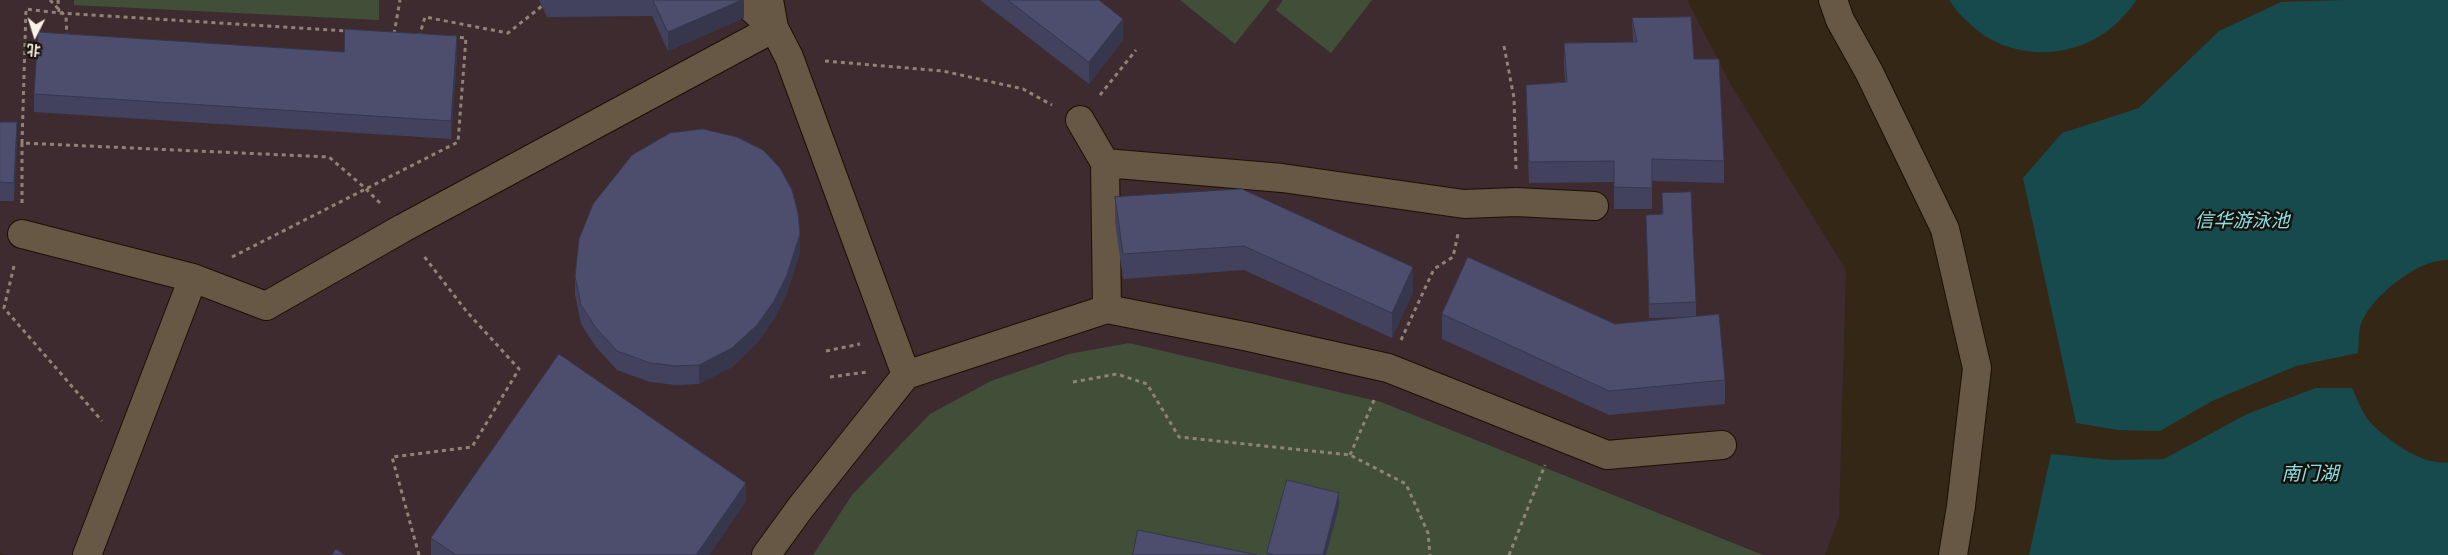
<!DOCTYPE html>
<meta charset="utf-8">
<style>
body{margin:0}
#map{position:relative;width:2448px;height:555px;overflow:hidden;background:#342716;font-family:Roboto,"Noto Sans SC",sans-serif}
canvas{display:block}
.north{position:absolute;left:10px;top:10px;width:50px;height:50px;-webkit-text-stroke:4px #17110a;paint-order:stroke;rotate:185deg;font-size:14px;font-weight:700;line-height:20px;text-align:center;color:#faf2e7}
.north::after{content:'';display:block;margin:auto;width:18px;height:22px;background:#faf2e7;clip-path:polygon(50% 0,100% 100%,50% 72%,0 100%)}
</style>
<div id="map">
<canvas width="2448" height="555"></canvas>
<div class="north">北</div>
</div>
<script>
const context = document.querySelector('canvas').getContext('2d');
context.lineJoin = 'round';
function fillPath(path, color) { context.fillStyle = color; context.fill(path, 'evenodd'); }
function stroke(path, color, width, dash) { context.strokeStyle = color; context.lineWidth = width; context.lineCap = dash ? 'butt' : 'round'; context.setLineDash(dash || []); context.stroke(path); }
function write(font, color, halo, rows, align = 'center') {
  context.font = font + ' Roboto,"Noto Sans SC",sans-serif'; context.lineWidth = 5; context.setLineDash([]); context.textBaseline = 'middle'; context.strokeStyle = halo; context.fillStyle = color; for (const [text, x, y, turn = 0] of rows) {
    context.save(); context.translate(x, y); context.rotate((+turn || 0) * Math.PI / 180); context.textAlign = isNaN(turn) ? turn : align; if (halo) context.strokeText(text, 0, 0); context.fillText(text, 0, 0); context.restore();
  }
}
const education = new Path2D(`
 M0,0h1687l44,85 115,185 -7,247 -14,38h-1818l-7,-2z`);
const green = new Path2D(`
 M74,0h305v20l-305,-15z
 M1180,0h90l-35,44z
 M1283,0h89l-41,53 -55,-43z
 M1129,343l252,59 382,153h-950l39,-60 78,-81 61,-33 78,-27z`);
const water = new Path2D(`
 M1950,0h186c-4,8 -11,14 -17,21 -41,41 -112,42 -152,0 -7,-7 -14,-13 -17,-21z
 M2344,0h104v260c-29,-2 -75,36 -86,61 -4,9 -3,22 -4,32l-62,13 -84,35 -52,30 -42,-1 -42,-7 -53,-245 39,-45 77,-25 80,-77 62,-29z
 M2316,388h36c5,10 10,25 18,34 15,17 55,45 78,40v93h-419l22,-101 60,6 53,-1 83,-45z`);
const path = new Path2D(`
 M58,0l1,13
 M394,34l6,-34
 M1504,46l10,52 2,73
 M825,61l118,10 80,18 29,16
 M1100,95l36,-45
 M22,143l4,-134 33,4 289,18
 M22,203v-60l307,14 36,31 16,16
 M232,257l226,-115 8,-104 -12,-1
 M14,266l-10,42 98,113
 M1401,340l33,-71 19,-12 5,-23
 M826,351l34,-7
 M830,377l37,-5
 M1073,382l44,-8 30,10 32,53 171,18 56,29 22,49 2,22
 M1350,455l25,-57
 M419,555l-27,-98 80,-10 47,-78 -52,-57 -44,-57
 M1509,555l36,-90`);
const street = new Path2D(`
 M742,0l32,28 -5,-28
 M1080,120l25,43 2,146
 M1105,163l177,15 182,26 52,-2 78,4
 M22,234l171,44
 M87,555l106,-277 73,28 137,-78 371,-200 15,29 117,318
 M766,555l35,-48 105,-132 201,-66 142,28 139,31 219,87 115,-10`);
const secondary = new Path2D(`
 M1833,0l7,20 29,52 76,157 32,139 -16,138 -8,49`);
const pathBridge = new Path2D(`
 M50,0l16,17 1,21
 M419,37l6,-20 83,16 34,-27`);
const wall = new Path2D(`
 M539,0h205v18l-76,33 -16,-35 -105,1z
 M980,0h119l24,40 -34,44z
 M1632,18l62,41 30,102v22l-72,-2v28h-38v-27l-85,1 -3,-77v-21l39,-3 -1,-17v-22l69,-1z
 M344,52l113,3 -6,84 -417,-27v-18z
 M0,122l17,19 -3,60h-14z
 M1662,193l34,109v14l29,64v24l-116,11 -167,-76v-25l173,10 78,-7 -44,1 -3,-103 16,-1z
 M1115,197l298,95 -21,46 -148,-68 -121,9 -8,-57z
 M800,252l-13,41 -13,26 -17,24 -25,24 -33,17 -23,1 -26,-3 -33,-12 -21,-23 -15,-23 -6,-30v-18z
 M746,501l-37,54h-278v-17z`);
const shadedWall = new Path2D(`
 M742,0h2v18l-76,33v-19z
 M1123,19v21l-34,44v-22z
 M457,36v19l-6,84v-18z
 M17,122v19l-3,60v-18z
 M800,234v18l-13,41 -13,26 -17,24 -25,24 -33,17v-19z
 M1413,267v25l-21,46v-25z
 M746,483v18l-37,54h-13z
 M1339,493v14l-13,48h-3z`);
const building = new Path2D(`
 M653,0h89l-74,32z
 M1008,0h91l24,19 -34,43z
 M1691,17l3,42h25l5,102 -72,-2v29l-38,-1v-26l-85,1 -3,-77 41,-3 -3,-39 73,-1 -5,-24z
 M345,29l112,7 -6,85 -417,-27 4,-62 306,20z
 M0,122h17l-3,61 -14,-1z
 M703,129l34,8 26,13 17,18 12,22 6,23 2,21 -13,41 -13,26 -17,24 -25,23 -33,17 -23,1 -26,-3 -33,-12 -21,-23 -15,-23 -6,-29 4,-37 14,-35 39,-49 38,-22z
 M1242,189l171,78 -21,46 -148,-67 -121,8 -8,-57z
 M1691,192l5,110 -47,2 -3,-89 17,-1 -1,-21z
 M1468,257l147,67 104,-10 6,66 -116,11 -167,-77z
 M559,354l187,129 -50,72h-240l-25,-17z
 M1287,480l52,13 -16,62h-49l-7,-2z
 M1138,530l119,25h-124z
 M336,549l9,6h-13z`);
const waterNames = [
 ["信华游泳池",2242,222],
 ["南门湖",2310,475]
];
fillPath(education, '#3e2b2f');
fillPath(green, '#414f38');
fillPath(water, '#164a4c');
stroke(street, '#1b1002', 30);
stroke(secondary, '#1b1002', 30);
stroke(path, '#8e8375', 3, [4, 4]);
stroke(street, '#665845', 28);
stroke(secondary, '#665845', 28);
stroke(pathBridge, '#8e8375', 3, [4, 4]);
fillPath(wall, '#42425f');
fillPath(shadedWall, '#36364d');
fillPath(building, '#4d4d6e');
stroke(building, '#36364d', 1);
write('italic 19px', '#8ae0e4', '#17110a', waterNames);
</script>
